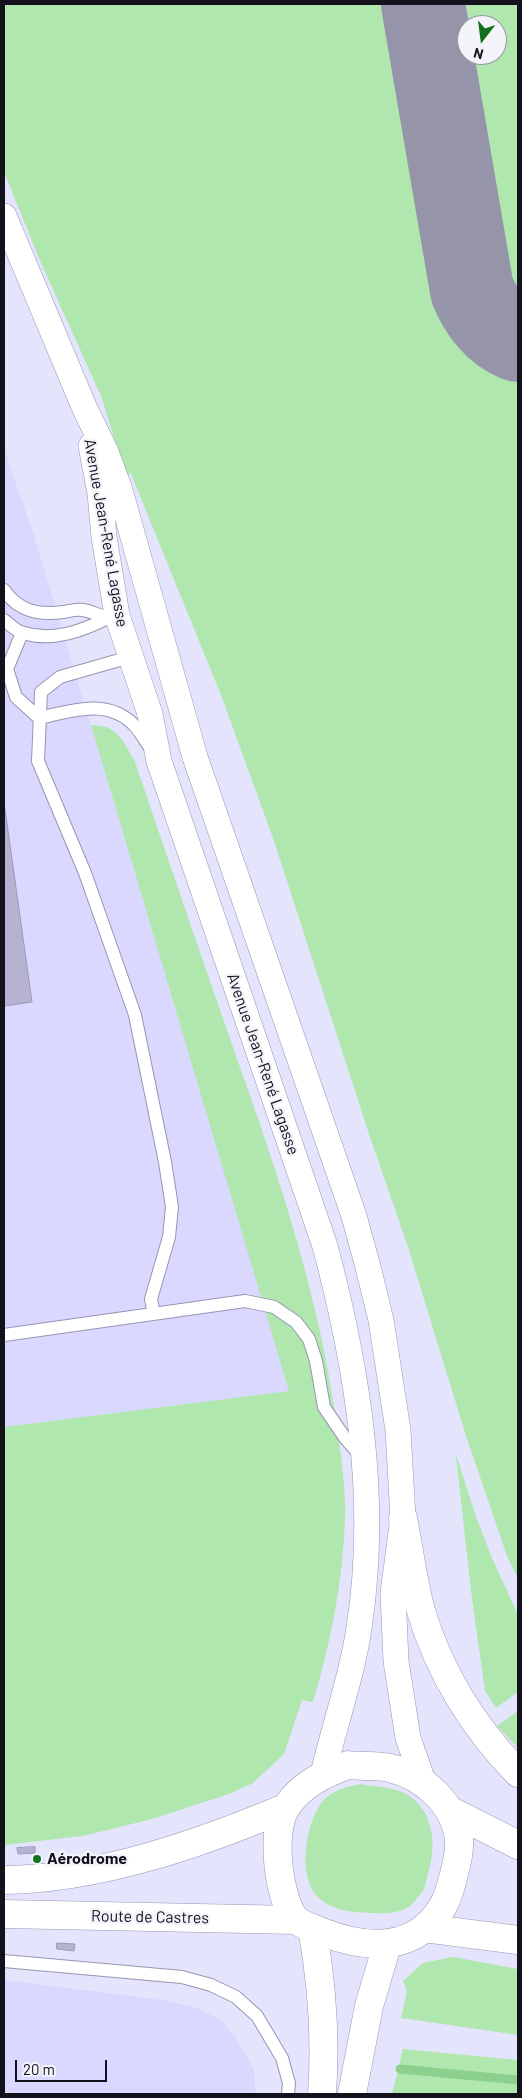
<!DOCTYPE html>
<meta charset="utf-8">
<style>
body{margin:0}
#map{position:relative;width:522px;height:2098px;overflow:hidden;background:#e5e4fd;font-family:Barlow,sans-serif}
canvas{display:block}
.frame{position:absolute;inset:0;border:5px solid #12111c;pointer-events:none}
.north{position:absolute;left:457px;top:15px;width:50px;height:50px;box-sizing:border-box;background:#f3f3fa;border:1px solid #9999a1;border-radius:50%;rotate:195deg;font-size:14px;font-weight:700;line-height:20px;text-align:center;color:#12111c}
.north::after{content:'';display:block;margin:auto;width:18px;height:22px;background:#10711f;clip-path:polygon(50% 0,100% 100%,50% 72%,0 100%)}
.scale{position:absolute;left:15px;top:2060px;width:92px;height:22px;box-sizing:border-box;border:2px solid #12111c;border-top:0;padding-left:6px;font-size:15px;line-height:18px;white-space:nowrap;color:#12111c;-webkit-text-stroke:4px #f3f3fa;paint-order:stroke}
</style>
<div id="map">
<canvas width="522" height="2098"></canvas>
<div class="frame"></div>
<div class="north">N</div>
<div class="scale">20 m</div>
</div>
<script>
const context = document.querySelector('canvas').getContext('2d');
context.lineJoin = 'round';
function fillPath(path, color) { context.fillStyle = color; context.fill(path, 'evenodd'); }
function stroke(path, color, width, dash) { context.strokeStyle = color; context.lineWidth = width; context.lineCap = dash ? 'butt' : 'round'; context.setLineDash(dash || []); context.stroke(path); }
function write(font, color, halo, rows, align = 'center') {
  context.font = font + ' Barlow,sans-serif'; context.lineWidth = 4.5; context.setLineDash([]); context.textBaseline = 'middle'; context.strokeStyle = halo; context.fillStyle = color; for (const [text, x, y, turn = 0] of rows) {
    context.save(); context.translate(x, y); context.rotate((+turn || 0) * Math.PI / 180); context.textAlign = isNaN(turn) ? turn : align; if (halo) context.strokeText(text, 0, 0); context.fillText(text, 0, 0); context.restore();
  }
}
const built = new Path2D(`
 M4,449l30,86 256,856 -286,36z
 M4,1980l165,21 31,8 22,12 15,19 17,30 2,24h-252z`);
const green = new Path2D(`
 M11,4h391l48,284 9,26 20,29 34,19 5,1v1216l-11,-23 -41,-120 -58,-189 -39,-113 -96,-296 -52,-143 -90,-221h-7l-7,-27 -16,-51 -60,-133 -37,-91v-167z
 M444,4h74v312c-20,-10 -25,-37 -32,-57zM467,25h30v30h-30z
 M91,725c27,0 32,16 44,37 33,97 66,194 100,291 43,121 84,242 101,368 5,32 10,66 9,98 -2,62 -14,123 -32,183l-11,-2 -18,54 -31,29 -24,11 -77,25 -69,17 -79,9v-418l285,-36z
 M456,1457h1l18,57 17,44 26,57v77l-22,16 -11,-17 -13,-92z
 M518,1711v37l-21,-22z
 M360,1784c16,3 38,3 51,13 25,20 25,52 16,80 -1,4 -2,10 -4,14 -3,4 -7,8 -10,12 -10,11 -28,11 -43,10 -17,-1 -36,-2 -50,-14 -24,-19 -15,-77 3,-98 9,-11 24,-14 37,-17z
 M453,1957l65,12v66l-117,-17 6,-27 -4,-10 20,-18z
 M403,2049l115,11v34h-126z`);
const stream = new Path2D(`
 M400,2069l118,11`);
const taxiway = new Path2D(`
 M423,4l49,286c9,22 24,41 46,50`);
const building = new Path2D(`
 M4,802l28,200 -28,4z
 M35,1847v6l-17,1 -1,-6z
 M57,1943l18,1 -1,7 -17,-2z`);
const service = new Path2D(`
 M4,590c15,22 35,25 59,22 6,-1 14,-3 20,-2 13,2 20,10 34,5
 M4,620c6,5 13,12 20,13 28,9 58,-2 84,-15
 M22,633l-15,36 9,28 23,21
 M130,657l-70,20 -19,15 -3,69 47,112 50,142 30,147 7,45 -3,30 -18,62 3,15
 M39,718c32,-7 69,-21 96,8 6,7 11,16 16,23
 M4,1335l241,-34 29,6 22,15 13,17 7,22 8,46 21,31 15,17
 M4,1961l178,16 29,8 25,12 21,19 25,42 7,25 -1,11`);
const minor = new Path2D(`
 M4,216l81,193 21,43 13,35 76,270 159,459 14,51 13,53 17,110 5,88 -10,75 3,68 12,77 15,43
 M91,446l9,47 4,44 13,78 33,99 9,47 166,485c33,124 54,254 34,382 -7,49 -25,98 -36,146`);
const tertiary = new Path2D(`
 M312,1928c10,55 14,110 10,166
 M352,2094l17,-88 18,-61`);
const primary = new Path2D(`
 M403,1518c6,31 10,63 18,93 18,61 53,117 97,162
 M348,1765c14,2 29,0 42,3 34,8 65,36 69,72 1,11 -2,23 -5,34 -3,11 -5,22 -11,32 -27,47 -77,43 -121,26 -7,-3 -21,-7 -27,-13 -17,-22 -25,-89 -8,-113 15,-22 37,-32 61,-41z
 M449,1810l69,35
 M4,1880c95,-1 195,-36 281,-72
 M4,1914l292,6
 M424,1928l94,12`);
const markers = [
 [37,1859,5,"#10711f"]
];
const streetNames = [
 ["Avenue Jean-René Lagasse",106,533,80],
 ["Avenue Jean-René Lagasse",263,1064,71],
 ["Route de Castres",150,1917,1]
];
const poiNames = [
 ["Aérodrome",47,1859]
];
fillPath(built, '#dad8fe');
fillPath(green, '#afe7af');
stroke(stream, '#8cd08d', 9);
stroke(taxiway, '#9594a8', 84);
fillPath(building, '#b5b3d1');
stroke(building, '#9c9ab7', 1);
stroke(service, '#9795b2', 14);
stroke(minor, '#9795b2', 26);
stroke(tertiary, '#9795b2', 29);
stroke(primary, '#9795b2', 29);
stroke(service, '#fff', 12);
stroke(minor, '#fff', 25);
stroke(tertiary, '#fff', 28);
stroke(primary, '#fff', 28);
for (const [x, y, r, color] of markers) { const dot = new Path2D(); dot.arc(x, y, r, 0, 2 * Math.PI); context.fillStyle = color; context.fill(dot); stroke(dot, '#f3f3fa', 2); }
write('16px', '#12111c', '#f3f3fa', streetNames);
write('bold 16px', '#12111c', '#f3f3fa', poiNames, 'left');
</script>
